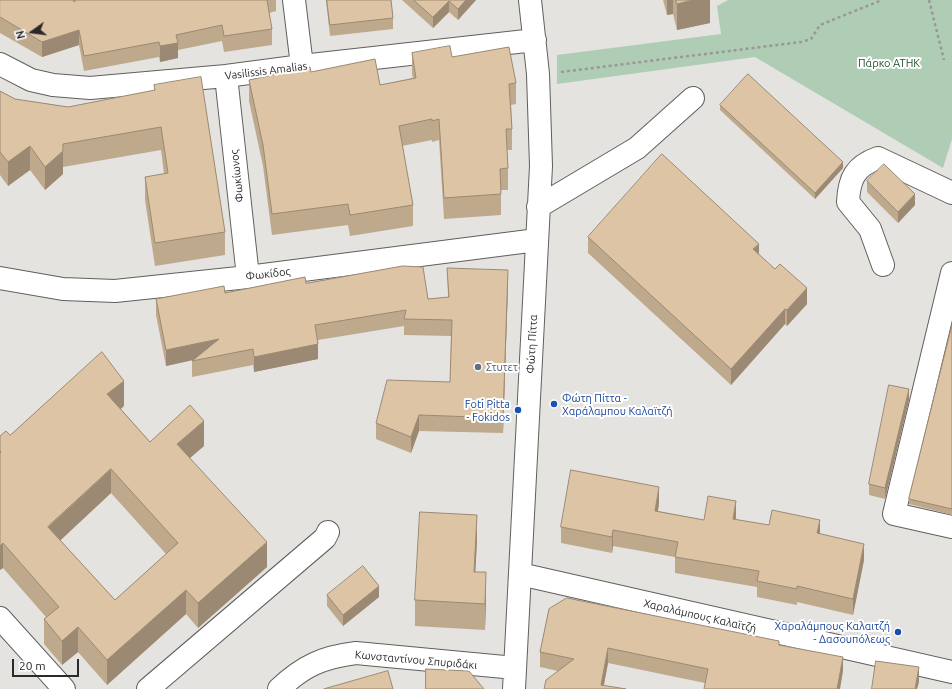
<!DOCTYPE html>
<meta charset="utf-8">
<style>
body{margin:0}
#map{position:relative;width:952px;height:689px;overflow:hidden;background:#e5e3e0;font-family:Ubuntu,sans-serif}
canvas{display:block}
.north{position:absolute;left:12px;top:12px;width:40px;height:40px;-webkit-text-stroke:3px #fff;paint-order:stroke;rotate:256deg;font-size:11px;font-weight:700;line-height:16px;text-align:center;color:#2b2a2a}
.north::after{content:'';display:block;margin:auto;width:14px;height:18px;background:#2b2a2a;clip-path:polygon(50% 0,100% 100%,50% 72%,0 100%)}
.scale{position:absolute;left:12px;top:659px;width:67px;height:18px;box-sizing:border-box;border:2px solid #2b2a2a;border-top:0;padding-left:5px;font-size:12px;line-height:14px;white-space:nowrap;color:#2b2a2a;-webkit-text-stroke:3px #fff;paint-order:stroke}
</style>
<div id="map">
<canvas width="952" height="689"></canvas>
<div class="north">N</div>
<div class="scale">20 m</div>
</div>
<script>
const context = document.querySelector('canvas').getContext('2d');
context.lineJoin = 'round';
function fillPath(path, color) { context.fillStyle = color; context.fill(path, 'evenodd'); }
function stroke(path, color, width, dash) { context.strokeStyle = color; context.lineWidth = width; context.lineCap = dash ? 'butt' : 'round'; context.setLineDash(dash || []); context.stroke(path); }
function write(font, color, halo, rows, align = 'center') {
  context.font = font + ' Ubuntu,sans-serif'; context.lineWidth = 4; context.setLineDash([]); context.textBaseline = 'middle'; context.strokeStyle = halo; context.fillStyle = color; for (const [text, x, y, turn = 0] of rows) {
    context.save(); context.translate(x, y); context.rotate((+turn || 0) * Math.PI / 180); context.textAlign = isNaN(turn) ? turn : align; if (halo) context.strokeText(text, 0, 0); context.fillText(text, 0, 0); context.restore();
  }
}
const green = new Path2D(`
 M728,0h224v139l-9,29 -188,-111 -198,27v-29l164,-21 -4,-28z`);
const path = new Path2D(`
 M929,0l15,60
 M561,72l240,-30 10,-3 9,-14 62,-25`);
const minor = new Path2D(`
 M294,0l8,66
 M0,64l31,16 22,5 37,3 136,-12 76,-10 233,-26
 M226,76l22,201
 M538,207l99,-59 56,-50
 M883,265l-13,-36 -22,-27c1,-23 7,-36 30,-44l74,35
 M952,273l-58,241 58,13
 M0,278l63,11 52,2 133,-14 289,-37
 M520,574l432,98
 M0,618l64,71
 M148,689l177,-151 3,-6
 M279,689c24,-23 44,-32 77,-36l159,15
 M514,689l27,-523 -3,-92 -8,-74`);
const wall = new Path2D(`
 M0,0l73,1v-1h203v11l-7,2 3,16v16l-48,7 -2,-11 -44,9v8l-18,4 -1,-5 -75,14 -5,-26 -37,12 -42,-24z
 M326,0h65l2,18v11l-63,7z
 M402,0h74l-18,20 -9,-8 -16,16z
 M663,0h47v23l-33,7 -4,-16 -6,1z
 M412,53l40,4 64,26v21l-5,1 1,24v21h-5l1,18v22h-7v25l-57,4 -5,-79 -7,2v-2l-30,6 11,59v21l-63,10 -2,-11 -76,10 -9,-69 -14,-65v-21l62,-8 69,13 33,-7 -1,-4z
 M154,85l71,147v23l-70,11 -10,-66v-23l19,-3 -3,-24 -98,17v7l-18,16 -15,-20 -22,16 -8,-11v-84l15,8 53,8 86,-16z
 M720,105l123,63 -28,31 -95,-89z
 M867,181l48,24 -17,18 -31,-31z
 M588,237l219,67 -20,22 -2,-2 -54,61 -143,-132z
 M447,268l61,17 -5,148 -84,-2 -8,22 -35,-14v-16l74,-41 1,-46 -47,-1v-9l-86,14v19l-64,13 -1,-7 -61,12v-16l2,-1 -28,6 -10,-51v-16l69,-6 81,-10 122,16 20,-2z
 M952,325v190l-43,-11v-5z
 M909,400l-24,99 -16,-4v-11z
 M124,406l-3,3 29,33 54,4 -14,12 77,109 -69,61 -12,-14 -79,71 -29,-33 -16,13 -18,-21v-25l2,-2 -43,-49 -3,2v-134l10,-1zM111,493l55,61 -51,46 -55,-60z
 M659,503l-1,8 46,9 32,-3 -1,3 85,14 44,26 -11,55 -56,-13v3l-40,-8v-10l-82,-14v-16l-62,-11 -1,7 -51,-10v-16z
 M477,541l-2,31 11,27 -1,31 -70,-4v-26z
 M327,595l52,2 -36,29 -16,-20z
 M549,609l230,36 64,26 -138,12 -97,-20 -4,22 -60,4 14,-18 -18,-4v-15z`);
const shadedWall = new Path2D(`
 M466,0h10l-18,20v-11z
 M667,0h6v14l-6,1z
 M693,0h17v23l-33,7v-26z
 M449,1v11l-16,16v-11z
 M79,30v15l-37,12v-15z
 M178,43v15l-18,4v-16z
 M30,146v24l-22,16v-24z
 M63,151v23l-18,16v-23z
 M843,162v6l-28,31v-6z
 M915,194v11l-17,18v-11z
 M759,244v16l-6,-11z
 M508,270v15l-5,148v-15z
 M807,288v16l-20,22v-16z
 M785,309v15l-54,61v-16z
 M219,339v15l-53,12v-16z
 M318,344v15l-64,13v-15z
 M124,381v25l-17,13v-25z
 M909,389v11l-24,99v-11z
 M419,415v16l-8,22v-16z
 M204,421v25l-27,23v-25z
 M111,469v24l-63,59v-25z
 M659,487v16l-4,24v-16z
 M736,501v16l-3,18v-16z
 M477,515v26l-3,57v-26z
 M820,520v16l-3,-3z
 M613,530v16l-1,7v-16z
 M267,542v25l-69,61v-25z
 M3,543v25l-3,2v-24z
 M864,544v16l-11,55v-16z
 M486,572v27l-1,31v-26z
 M379,586v11l-36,29v-11z
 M186,590v24l-79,71v-25z
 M78,627v25l-16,13v-24z
 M608,648v15l-5,26 -2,-4z
 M843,657v14l-3,18h-3z
 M919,667v15l-2,7h-2z`);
const building = new Path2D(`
 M0,0h72l3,2v-2h192l5,29 -48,7 -2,-11 -46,10 2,8 -18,3 -1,-4 -75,14 -5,-26 -37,12 -42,-25z
 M327,0h64l2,18 -63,7z
 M414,0h52l-8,9 -9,-8 -16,16z
 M676,0h17l-16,4z
 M450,46l2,11 57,-10 7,36 -7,1 3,45h-6l2,39 -8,1 1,25 -57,4 -5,-79 -7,2v-2l-33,7 14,79 -63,10 -2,-11 -76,10 -9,-69 -14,-65 61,-13 1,5 64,-13 5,26 36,-7 -4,-25z
 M748,74l95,88 -28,31 -95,-88z
 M201,77l24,155 -70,11 -10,-66 23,-4 -7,-46 -98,17v7l-18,16 -15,-21 -22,16 -8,-10v-61l15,8 53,8 87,-17 -1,-5z
 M662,154l97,90 -6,5 22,20 5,-5 27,24 -20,22 -2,-1 -54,60 -143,-132z
 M884,164l31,30 -17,18 -31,-31z
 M403,266l20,1 5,32 21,-2 -2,-29 61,2 -5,148 -84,-3 -8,22 -35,-14 11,-43 63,2 2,-62 -48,-1 2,-9 -91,15 3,19 -64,13 -1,-8 -61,12 27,-22 -53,11 -10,-51 68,-13 1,7 80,-16 1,6z
 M952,325v184l-43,-10z
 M102,352l22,29 -17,13 43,48 40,-37 14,16 -27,23 90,98 -69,61 -12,-13 -79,70 -29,-33 -16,14 -18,-22 15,-12 -56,-64 -3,3v-92l1,-2 -1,-1v-15l6,-5 4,4zM111,469l67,74 -63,57 -67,-73z
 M889,385l20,4 -24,99 -16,-4z
 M571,470l88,17 -4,24 49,9 4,-24 28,5 -3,18 36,6 3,-15 48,10 -3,13 47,11 -11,55 -56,-13v3l-40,-8 2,-10 -84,-14 3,-15 -65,-12 -1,7 -51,-10z
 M420,512l57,3 -3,57h12l-1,32 -70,-4z
 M363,566l16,20 -36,29 -16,-20z
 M567,598l212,43v4l64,12 -6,32h-133l4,-20 -100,-21 -7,37 25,4h-82l2,-9 28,-21 -34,-7 9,-43z
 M876,661l43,6 -4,22h-43z
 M426,669l43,2 15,18h-58z
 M388,671l5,18h-69z`);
const markers = [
 [478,367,4,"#5c6f8a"],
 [554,404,4,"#1a4fb4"],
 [518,410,4,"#1a4fb4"],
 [898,632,4,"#1a4fb4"]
];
const parkNames = [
 ["Πάρκο ΑΤΗΚ",889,63]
];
const streetNames = [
 ["Vasilissis Amalias",266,71,-7],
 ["Φωκίωνος",237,176,-96],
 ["Φωκίδος",268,274,-7],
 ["Φώτη Πίττα",532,344,-87],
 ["Χαραλάμπους Καλαϊτζή",700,616,13],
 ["Κωνσταντίνου Σπυριδάκι",416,660,5]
];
const serviceNames = [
 ["Στυτετ",486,367]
];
const transitNames = [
 ["Φώτη Πίττα -",562,398,"left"],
 ["Χαράλαμπου Καλαϊτζή",562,411,"left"],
 ["Foti Pitta",510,404],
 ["- Fokidos",510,417],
 ["Χαραλάμπους Καλαιτζή",890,626],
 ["- Δασουπόλεως",890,639]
];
fillPath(green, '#aecdb4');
stroke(minor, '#615f5d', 24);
stroke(path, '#9a9897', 2.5, [3, 3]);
stroke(minor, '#fff', 22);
fillPath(wall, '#bea98d');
fillPath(shadedWall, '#9b8973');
fillPath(building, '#ddc4a4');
stroke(building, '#9b8973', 1);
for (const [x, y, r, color] of markers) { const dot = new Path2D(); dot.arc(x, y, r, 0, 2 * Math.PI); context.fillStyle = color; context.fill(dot); stroke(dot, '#fff', 1.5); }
write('11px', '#1f512d', '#fff', parkNames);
write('11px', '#2b2a2a', '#fff', streetNames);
write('11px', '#4e5e75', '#fff', serviceNames, 'left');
write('11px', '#164399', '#fff', transitNames, 'right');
</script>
